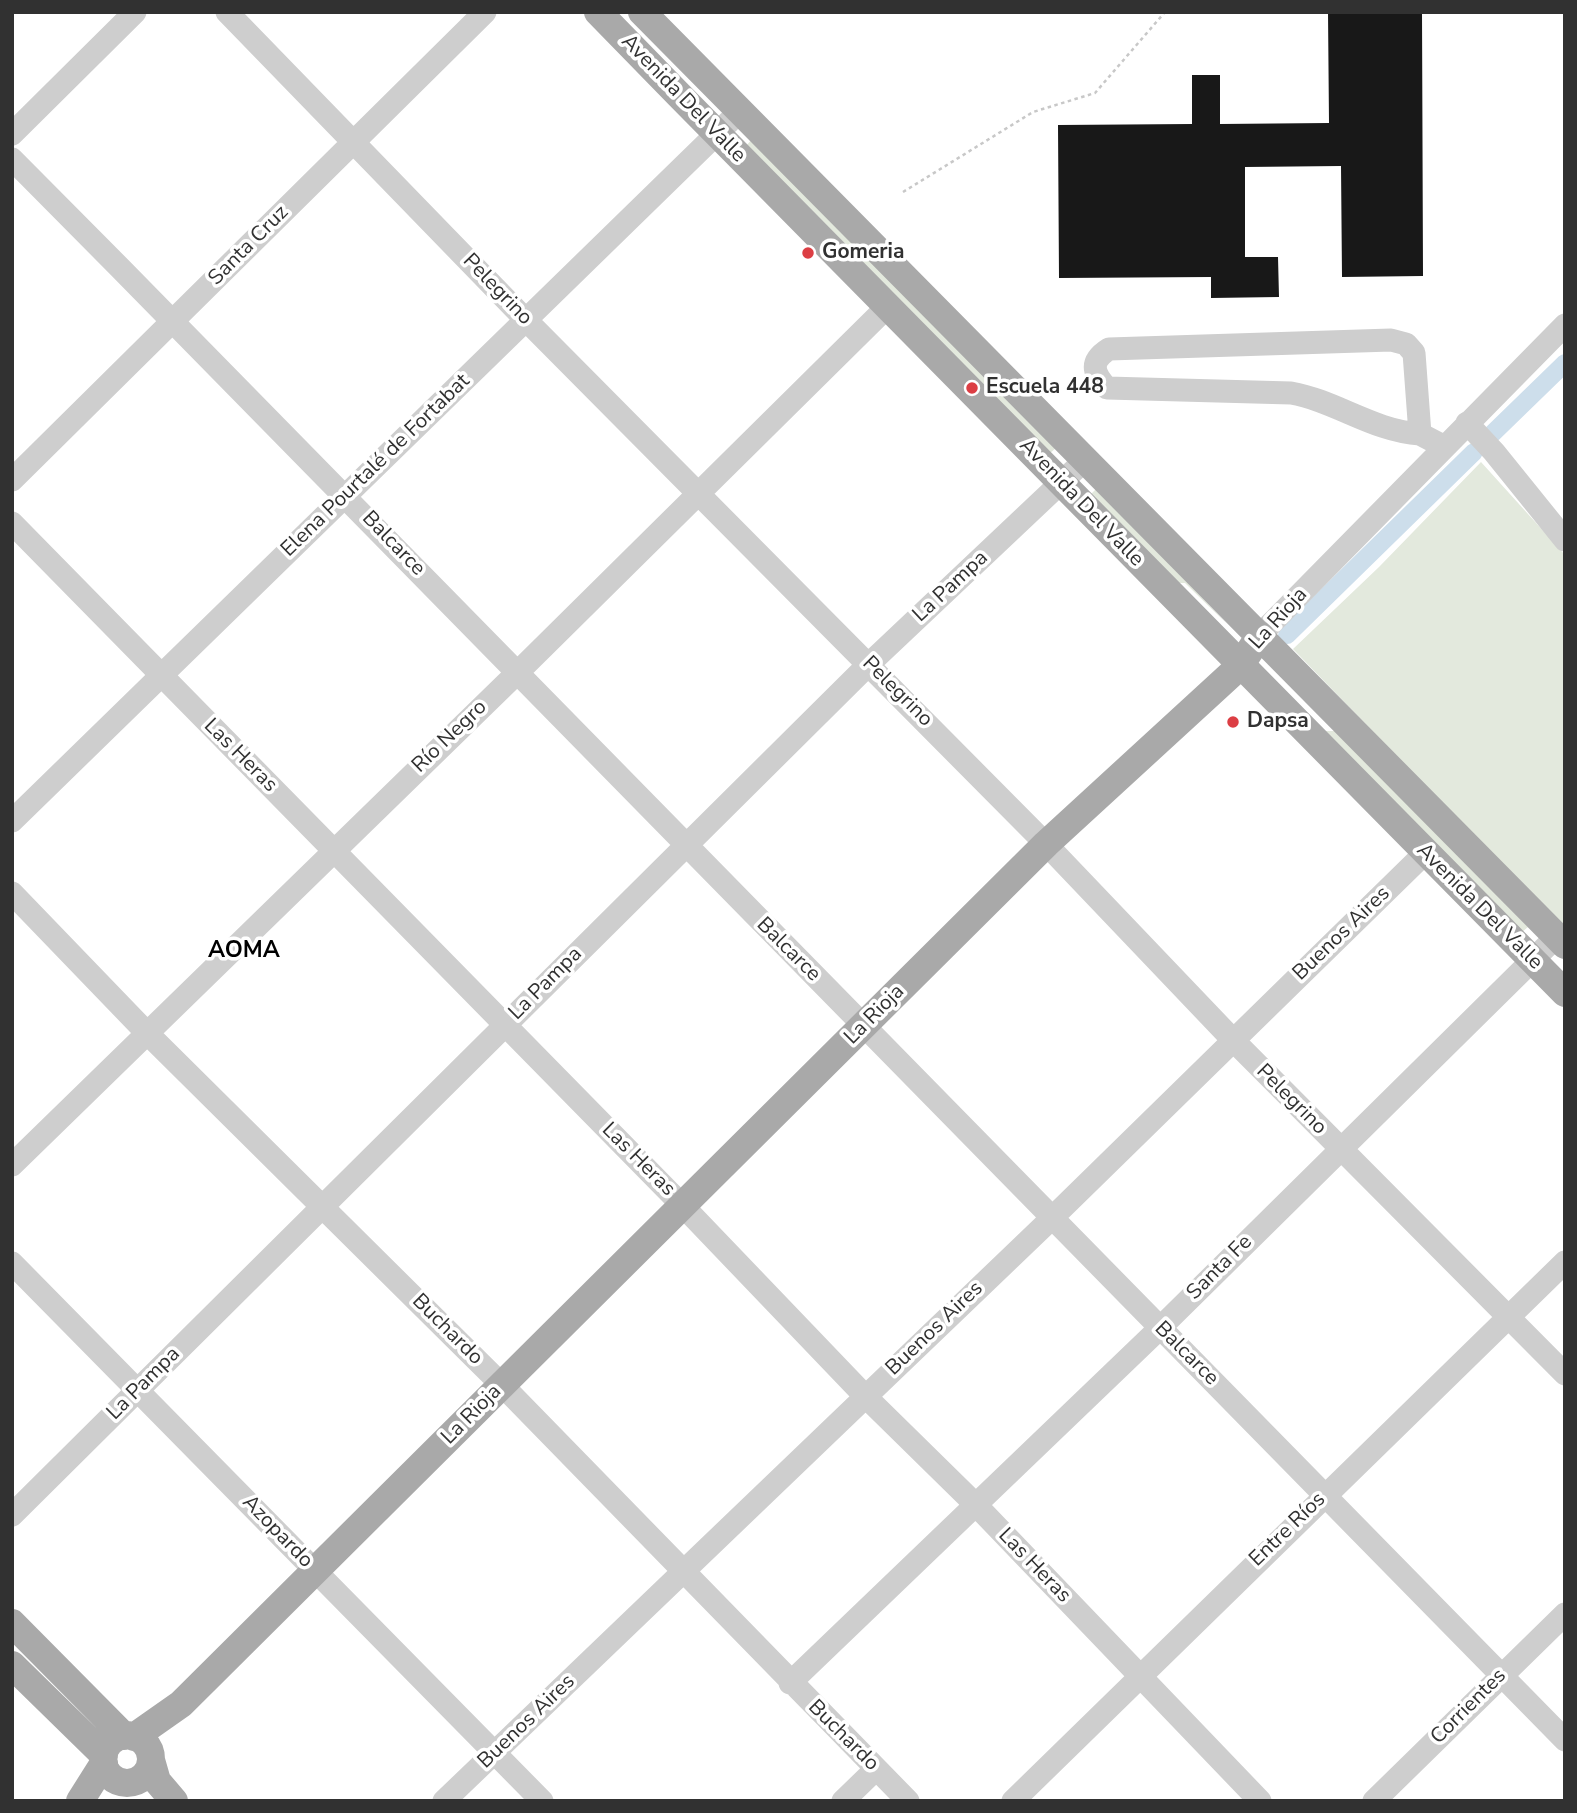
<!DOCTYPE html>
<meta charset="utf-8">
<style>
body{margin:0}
#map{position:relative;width:1577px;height:1813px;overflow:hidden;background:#fff;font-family:"Nunito Sans",sans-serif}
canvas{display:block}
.frame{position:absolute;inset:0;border:14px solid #313131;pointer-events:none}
</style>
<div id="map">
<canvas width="1577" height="1813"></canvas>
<div class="frame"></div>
</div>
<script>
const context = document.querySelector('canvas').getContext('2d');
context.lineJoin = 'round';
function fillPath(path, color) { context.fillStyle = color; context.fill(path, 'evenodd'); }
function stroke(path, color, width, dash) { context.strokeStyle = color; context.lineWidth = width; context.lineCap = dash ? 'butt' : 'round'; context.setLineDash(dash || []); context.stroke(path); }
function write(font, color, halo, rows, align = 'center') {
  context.font = font + ' "Nunito Sans",sans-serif'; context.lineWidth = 7; context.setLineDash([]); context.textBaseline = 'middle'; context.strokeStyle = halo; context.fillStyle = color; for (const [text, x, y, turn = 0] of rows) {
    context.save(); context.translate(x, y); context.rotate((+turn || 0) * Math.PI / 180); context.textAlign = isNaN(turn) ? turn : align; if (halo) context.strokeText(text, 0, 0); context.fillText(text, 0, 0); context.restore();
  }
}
const green = new Path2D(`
 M752,139l304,309 -7,6 -303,-308z
 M1481,462l84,93v375l-272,-281 86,-82z
 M1097,488l131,137 -43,-42h-10l-85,-88z
 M1325,731h11l192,196 -7,6z`);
const canal = new Path2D(`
 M1493,433l72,-70
 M1287,635l187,-183`);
const building = new Path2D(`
 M1328,12h94l1,264 -81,1 -1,-111 -96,1v90h33l1,40 -68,1v-21l-152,1 -1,-153 134,-1v-49h28v49l109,-1z`);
const path = new Path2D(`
 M903,192l130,-80 62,-19 70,-81`);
const minor = new Path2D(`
 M227,12l298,307 521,525 187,196 332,334
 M12,134l123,-122
 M12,159c521,524 1034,1056 1553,1581
 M1467,423l27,29 71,88
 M1420,434c-47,-3 -84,-33 -129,-41l-184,-5c-15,-16 -17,-27 2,-39l282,-9 15,4 8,9 6,81 23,12
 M12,480l473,-468
 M12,523l671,683 182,190 111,109 284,296
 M1260,635l305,-310
 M12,821l727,-709
 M12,893l134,139 356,353 406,416
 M12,1165l505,-492 370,-366
 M12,1263l530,538
 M12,1515l857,-851 217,-205
 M790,1683l370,-355 396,-391
 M444,1801l608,-583 372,-364
 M843,1801l33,-32
 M1013,1801l552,-539
 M1374,1801l191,-187`);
const major = new Path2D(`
 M598,12c320,329 644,654 967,981
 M642,12l923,933
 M12,1623l112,113
 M12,1665l92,90
 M103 1759a24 24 0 1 1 48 0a24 24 0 1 1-48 0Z
 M134,1737l47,-33 865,-860 194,-178 20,-31
 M151,1760l6,21 17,20
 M80,1801l24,-38`);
const markers = [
 [808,253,7,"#dc3e44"],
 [972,388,7,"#dc3e44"],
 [1233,722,7,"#dc3e44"]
];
const streetNames = [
 ["Avenida Del Valle",683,99,46],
 ["Santa Cruz",249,246,-45],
 ["Pelegrino",497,290,46],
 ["Elena Pourtalé de Fortabat",376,466,-44],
 ["Avenida Del Valle",1081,503,46],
 ["Balcarce",393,544,46],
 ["La Pampa",951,587,-43],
 ["La Rioja",1279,619,-48],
 ["Pelegrino",897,692,45],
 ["Río Negro",450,737,-44],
 ["Las Heras",240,756,45],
 ["Avenida Del Valle",1479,907,45],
 ["Buenos Aires",1342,934,-44],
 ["Balcarce",788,950,45],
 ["La Pampa",546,984,-45],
 ["La Rioja",875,1015,-45],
 ["Pelegrino",1291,1100,45],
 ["Las Heras",638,1160,45],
 ["Santa Fe",1220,1268,-45],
 ["Buenos Aires",935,1329,-44],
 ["Buchardo",447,1330,45],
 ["Balcarce",1186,1354,45],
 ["La Pampa",144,1384,-45],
 ["La Rioja",472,1415,-45],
 ["Entre Ríos",1288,1530,-44],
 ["Azopardo",277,1532,46],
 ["Las Heras",1034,1566,46],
 ["Corrientes",1469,1707,-45],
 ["Buenos Aires",527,1722,-44],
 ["Buchardo",843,1736,45]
];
const poiNames = [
 ["Gomeria",822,253],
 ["Escuela 448",986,388],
 ["Dapsa",1247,722]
];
const neighbourhoodNames = [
 ["AOMA",244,951]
];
fillPath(green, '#e3e9dd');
stroke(canal, '#cddeeb', 18);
fillPath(building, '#181818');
stroke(path, '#c8c8c8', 2.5, [3.5, 3.5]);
stroke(minor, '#cecece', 23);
stroke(major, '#a9a9a9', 28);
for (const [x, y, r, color] of markers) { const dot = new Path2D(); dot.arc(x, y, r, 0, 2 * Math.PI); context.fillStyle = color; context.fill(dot); stroke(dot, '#fff', 2.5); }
write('21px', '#313131', '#fff', streetNames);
write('bold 21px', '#313131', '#fff', poiNames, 'left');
write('bold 23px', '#000', '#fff', neighbourhoodNames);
</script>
